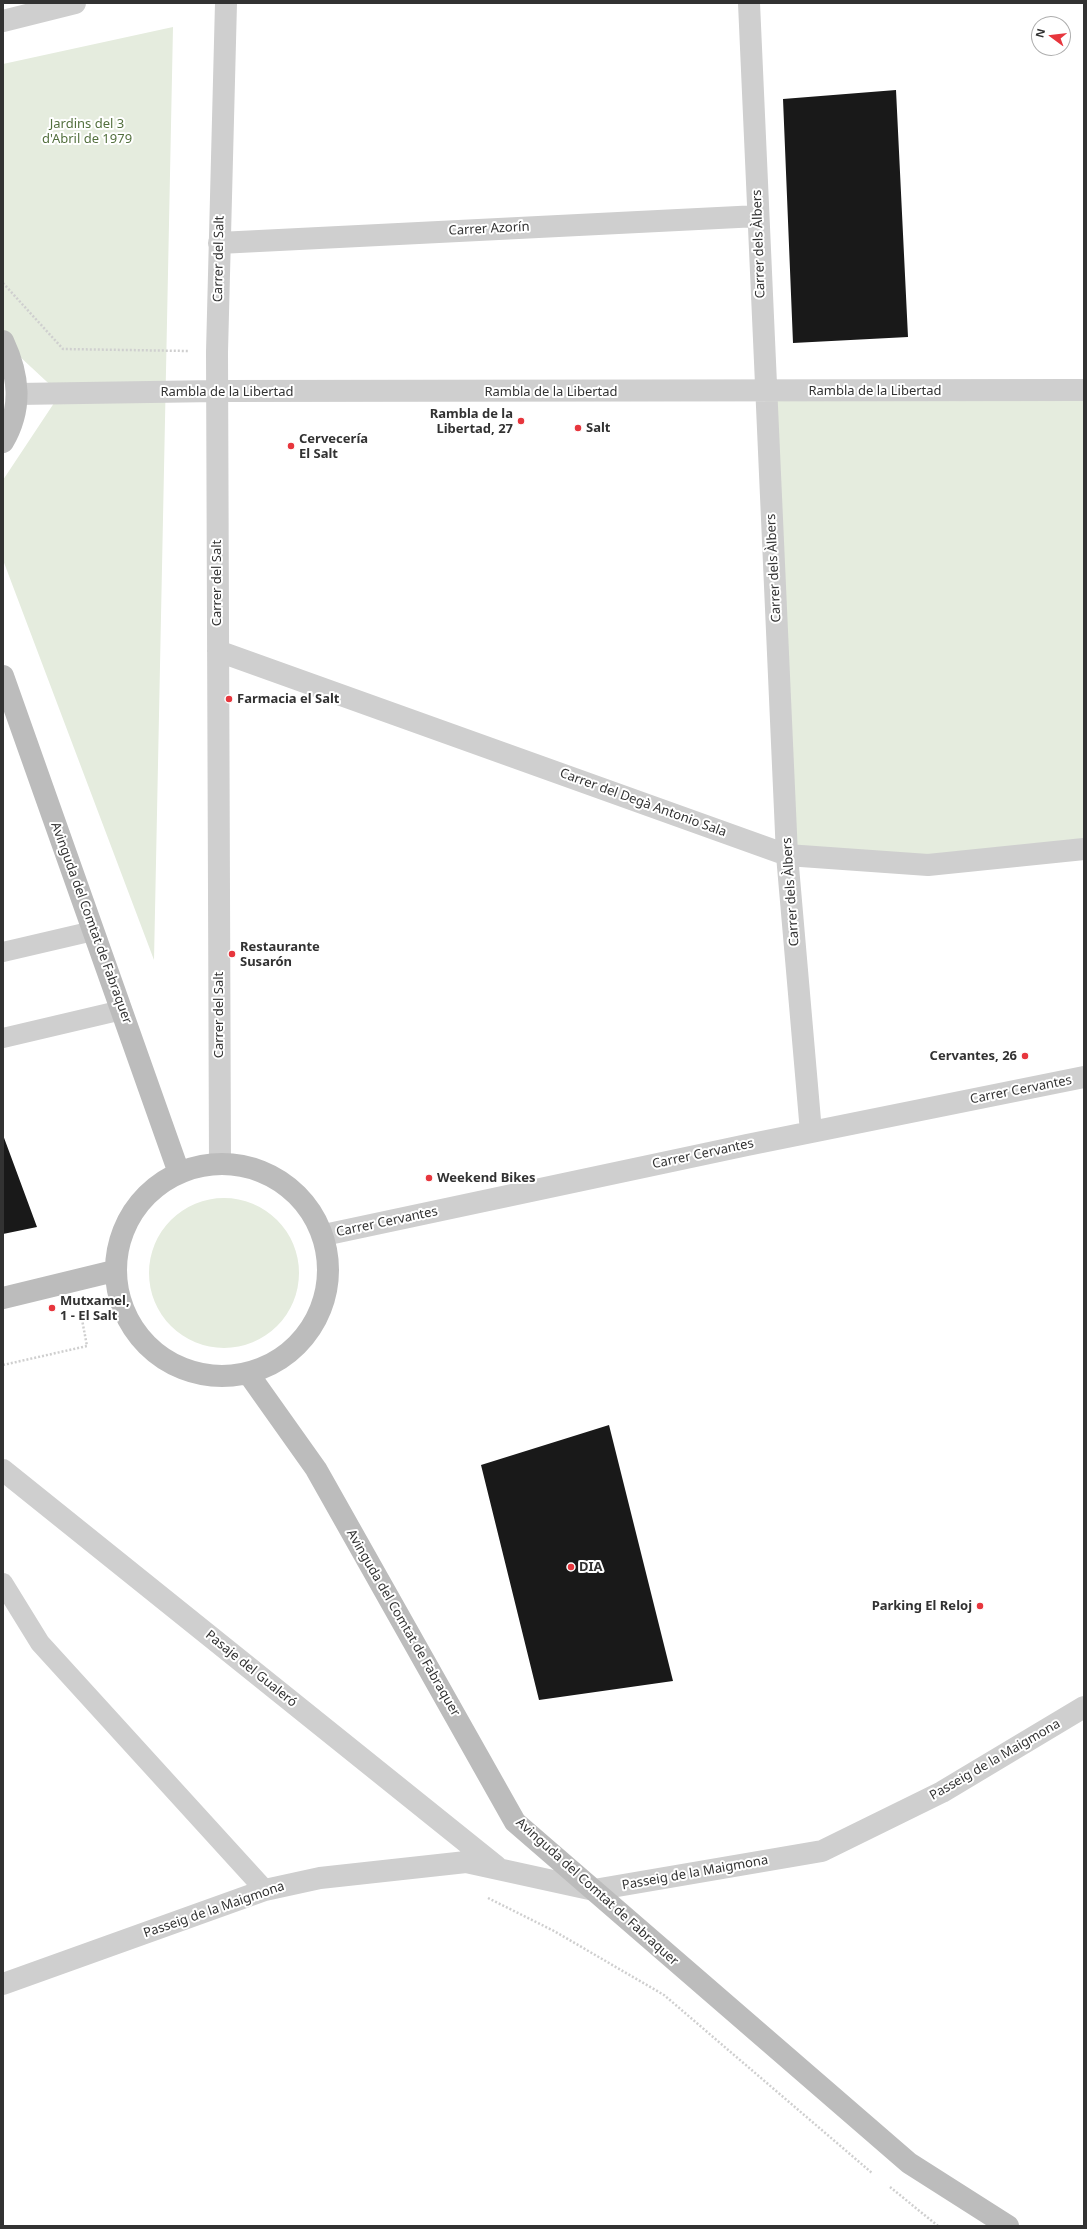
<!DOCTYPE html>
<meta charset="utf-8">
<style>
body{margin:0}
#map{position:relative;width:1087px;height:2229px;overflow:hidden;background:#fff;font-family:"Noto Sans",sans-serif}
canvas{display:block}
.frame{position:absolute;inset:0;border:4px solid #323232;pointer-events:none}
.north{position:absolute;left:1031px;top:16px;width:40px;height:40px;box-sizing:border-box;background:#fff;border:1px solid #adadad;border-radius:50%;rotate:285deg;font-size:11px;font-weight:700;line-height:16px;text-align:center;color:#323232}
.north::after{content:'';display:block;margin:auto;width:14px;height:18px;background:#e7363d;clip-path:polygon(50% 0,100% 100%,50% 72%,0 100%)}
</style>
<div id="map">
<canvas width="1087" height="2229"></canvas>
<div class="frame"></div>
<div class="north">N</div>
</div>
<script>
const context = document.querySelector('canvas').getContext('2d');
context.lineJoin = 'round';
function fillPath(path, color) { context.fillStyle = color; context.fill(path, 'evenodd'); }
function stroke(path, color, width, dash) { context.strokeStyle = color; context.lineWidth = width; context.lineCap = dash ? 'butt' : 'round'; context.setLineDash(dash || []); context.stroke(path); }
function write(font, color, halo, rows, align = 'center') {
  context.font = font + ' "Noto Sans",sans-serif'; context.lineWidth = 4; context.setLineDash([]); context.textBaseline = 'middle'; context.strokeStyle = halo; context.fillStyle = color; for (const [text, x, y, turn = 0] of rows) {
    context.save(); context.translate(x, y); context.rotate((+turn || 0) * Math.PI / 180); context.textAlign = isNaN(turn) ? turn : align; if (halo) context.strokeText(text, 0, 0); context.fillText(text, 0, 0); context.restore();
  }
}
const green = new Path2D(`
 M173,27l-19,933 -151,-400v-80l57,-86 -57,-53v-277z
 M1084,390v459l-156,16 -141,-10 -22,-463z
 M149 1273a75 75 0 1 1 150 0a75 75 0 1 1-150 0Z`);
const building = new Path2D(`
 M896,90l12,247 -115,6 -10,-244z
 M3,1135l34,92 -34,7z
 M609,1425l64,256 -134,19 -58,-235z`);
const path = new Path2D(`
 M3,283l60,66 126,2
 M3,1365l84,-19 -7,-37
 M488,1898l66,33 110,64 208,178
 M890,2187l48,39`);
const lane = new Path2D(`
 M3,952l90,-21
 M3,1038l119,-28
 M3,1583l37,60 225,247`);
const street = new Path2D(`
 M749,3l38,852 24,277
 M3,21l72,-18
 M219,243l539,-27
 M17,394l199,-3 868,-1
 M218,651l569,204 141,10 156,-16
 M220,1164l-3,-812 9,-349
 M324,1235l423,-90 337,-68
 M3,1470l493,396
 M3,1984l262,-94 55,-12 146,-16 128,28 228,-39 120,-59 142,-85`);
const secondary = new Path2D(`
 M3,341c16,34 20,67 0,101
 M3,676l175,494
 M116 1270a106 106 0 1 1 212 0a106 106 0 1 1-212 0Z
 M3,1298l111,-27
 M250,1376l66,93 199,353 394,341 99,63`);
const markers = [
 [521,421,4,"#e7363d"],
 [578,428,4,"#e7363d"],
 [291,446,4,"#e7363d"],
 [229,699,4,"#e7363d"],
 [232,954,4,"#e7363d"],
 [1025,1056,4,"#e7363d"],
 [429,1178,4,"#e7363d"],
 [52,1308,4,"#e7363d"],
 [571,1567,4,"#e7363d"],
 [980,1606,4,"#e7363d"]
];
const parkNames = [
 ["Jardins del 3",87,124],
 ["d'Abril de 1979",87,139]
];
const streetNames = [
 ["Carrer Azorín",489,229,-3],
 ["Carrer dels Àlbers",759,244,-92],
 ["Carrer del Salt",219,259,-89],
 ["Rambla de la Libertad",875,391],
 ["Rambla de la Libertad",227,392],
 ["Rambla de la Libertad",551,392],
 ["Carrer dels Àlbers",774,568,-93],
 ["Carrer del Salt",217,583,-90],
 ["Carrer del Degà Antonio Sala",643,803,20],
 ["Carrer dels Àlbers",791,892,-94],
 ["Avinguda del Comtat de Fabraquer",91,923,70],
 ["Carrer del Salt",219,1015,-90],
 ["Carrer Cervantes",1021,1090,-11],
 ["Carrer Cervantes",703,1154,-12],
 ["Carrer Cervantes",387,1222,-12],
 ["Avinguda del Comtat de Fabraquer",403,1623,60],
 ["Pasaje del Gualeró",251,1669,39],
 ["Passeig de la Maigmona",995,1760,-30],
 ["Passeig de la Maigmona",695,1873,-10],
 ["Avinguda del Comtat de Fabraquer",597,1892,42],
 ["Passeig de la Maigmona",214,1910,-19]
];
const poiNames = [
 ["Rambla de la",513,414,"right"],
 ["Libertad, 27",513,429,"right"],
 ["Salt",586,428],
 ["Cervecería",299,439],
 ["El Salt",299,454],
 ["Farmacia el Salt",237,699],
 ["Restaurante",240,947],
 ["Susarón",240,962],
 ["Cervantes, 26",1017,1056,"right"],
 ["Weekend Bikes",437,1178],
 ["Mutxamel,",60,1301],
 ["1 - El Salt",60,1316],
 ["DIA",579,1567],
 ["Parking El Reloj",972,1606,"right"]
];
fillPath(green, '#e5ecde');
fillPath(building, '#191919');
stroke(path, '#cfcfcf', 2.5, [2, 2]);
stroke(lane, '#cfcfcf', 20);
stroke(street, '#cfcfcf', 22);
stroke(secondary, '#bcbcbc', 22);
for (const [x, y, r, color] of markers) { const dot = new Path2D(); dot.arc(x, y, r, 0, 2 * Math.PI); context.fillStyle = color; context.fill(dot); stroke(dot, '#fff', 1.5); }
write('13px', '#53703e', '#fff', parkNames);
write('13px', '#323232', '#fff', streetNames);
write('bold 13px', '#323232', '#fff', poiNames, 'left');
</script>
